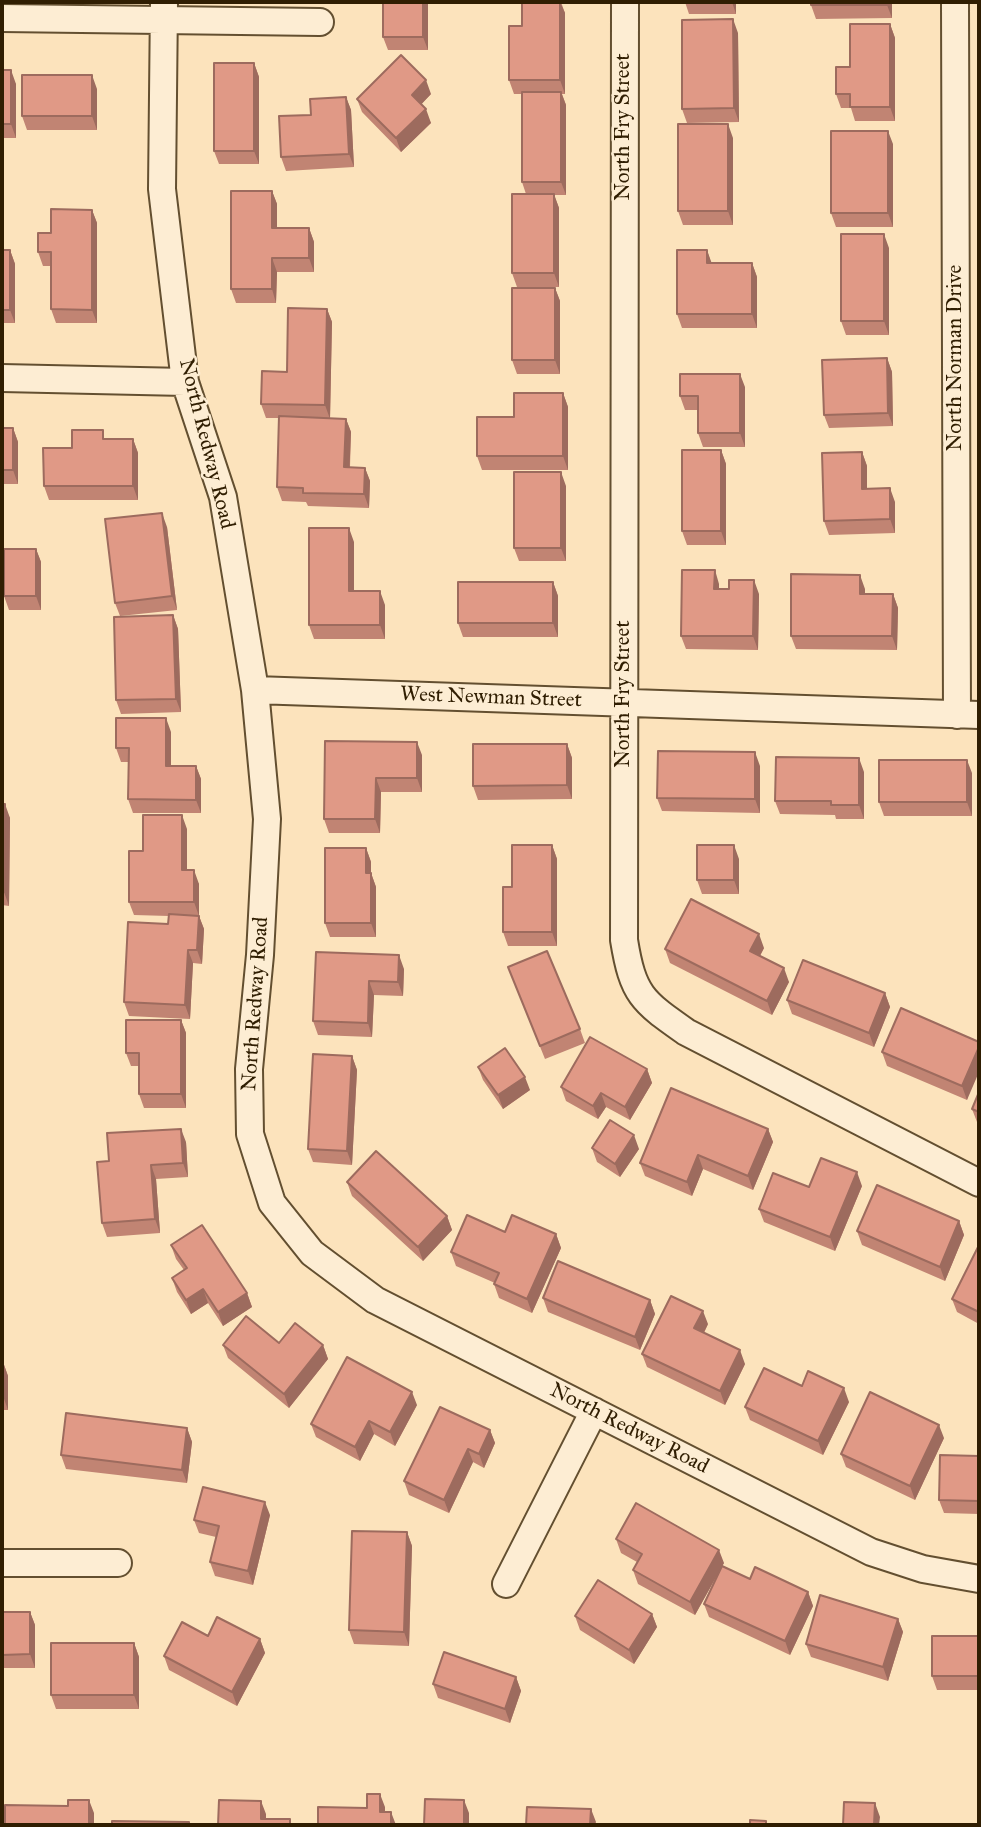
<!DOCTYPE html>
<style>
body{margin:0}
#map{position:relative;width:981px;height:1827px;overflow:hidden;background:#fce3bc;font-family:"IM FELL Great Primer",serif}
canvas{display:block}
.frame{position:absolute;inset:0;border:4px solid #301e02;pointer-events:none}
</style>
<div id="map">
<canvas width="981" height="1827"></canvas>
<div class="frame"></div>
</div>
<script>
const context = document.querySelector('canvas').getContext('2d');
context.lineJoin = 'round';
function stroke(path, color, width, dash) { context.strokeStyle = color; context.lineWidth = width; context.lineCap = dash ? 'butt' : 'round'; context.setLineDash(dash || []); context.stroke(path); }
function fillPath(path, color) { context.fillStyle = color; context.fill(path, 'evenodd'); }
function write(font, color, halo, rows, align = 'center') {
  context.font = font + ' "IM FELL Great Primer",serif'; context.lineWidth = 5; context.setLineDash([]); context.textBaseline = 'middle'; context.strokeStyle = halo; context.fillStyle = color; for (const [text, x, y, turn = 0] of rows) {
    context.save(); context.translate(x, y); context.rotate((+turn || 0) * Math.PI / 180); context.textAlign = isNaN(turn) ? turn : align; if (halo) context.strokeText(text, 0, 0); context.fillText(text, 0, 0); context.restore();
  }
}
const street = new Path2D(`
 M164,2l-2,187 23,193 38,115 32,193 12,129 -7,136 -11,114 1,65 22,69 40,50 63,47 496,252 52,17 56,10
 M625,2l-1,938c9,55 18,61 62,92l293,151
 M955,2l2,713
 M2,18l318,4
 M2,378l183,4
 M255,690l724,25
 M2,1563h116
 M506,1584l88,-173`);
const wall = new Path2D(`
 M428,2v48h-40l-5,-13z
 M522,2h39l4,11v81h-3l4,11v90h-12l5,13v79h-42l-5,-14 14,-79 -4,-12v-88h-8l-5,-14 13,-54z
 M685,2h51v12h-47z
 M892,2v16l-76,1 -5,-14z
 M890,24l5,14v83h-40l-4,-13h-10l-5,-14 14,-27z
 M738,33l1,89 -52,1 -5,-14z
 M254,63l5,14v87h-40l-5,-13z
 M2,70l14,14v54h-14z
 M97,89v41h-70l-5,-14z
 M431,94l-10,10 10,19 -30,29 -39,-40 -5,-13z
 M346,97l5,13 3,57 -68,4 -5,-14 30,-42z
 M733,138v87h-50l-5,-14z
 M893,144v83h-57l-5,-14z
 M272,191l5,13v24h32l5,14v30h-37l-1,31h-40l-5,-14z
 M92,210l5,13v100h-41l-5,-14v-43h-8l-5,-14 13,-19z
 M889,248v87h-43l-5,-14z
 M2,250h8l5,14v59h-13z
 M707,250l4,13h41l5,14v51h-75l-5,-14z
 M555,288l5,13v73h-43l-5,-14z
 M327,309l5,13 -2,96 16,1 5,13 -1,35 15,1 5,13 -1,27 -61,-2 -2,-4 -24,-1 -5,-14 2,-69h-13l-5,-14 26,-32z
 M887,358l5,14 1,54 -64,2 -5,-13z
 M745,387v60h-42l-5,-14v-23h-13l-5,-14z
 M563,393l5,14v63h-86l-5,-14 37,-39z
 M2,428h11l5,14v42h-16z
 M107,439h26l5,14v47h-89l-5,-14 28,-38z
 M721,450l5,14v81h-39l-5,-14z
 M862,452l5,14v23l28,13v31l-66,2 -5,-14z
 M566,486v75h-47l-5,-13z
 M167,527l10,83 -57,6 -5,-13z
 M354,542v49l31,14v34h-71l-5,-14z
 M36,549l5,13v48h-32l-5,-14z
 M553,582l5,14v41h-95l-5,-14z
 M719,584v5l40,5 -1,56 -72,-1 -5,-13z
 M865,589v5h28l5,14 -1,42 -101,-1 -5,-13z
 M173,615l5,14 3,83 -60,2 -5,-14z
 M171,732v34h25l5,13v34h-68l-5,-14 1,-37h-8l-5,-14z
 M325,741l97,14v37h-41l-1,41h-51l-5,-14z
 M567,744l5,14v41l-94,1 -5,-14z
 M760,766v47l-98,-2 -5,-13z
 M864,772v47h-28l-1,-4 -55,-1 -5,-13z
 M972,773v43h-88l-5,-14z
 M2,804l8,14 -1,88 -7,-1z
 M187,829v41l12,14v32l5,13 -2,35 -9,-1 -3,56 -61,-3 -5,-14 44,-78 1,-8 -35,-1 -5,-13 14,-51z
 M552,845l5,14v87h-49l-5,-14z
 M366,848l5,14v11l5,14v50h-46l-5,-14z
 M739,859v35h-37l-5,-14z
 M764,948l-4,8 29,26 -17,33 -102,-52 -5,-14z
 M316,952l88,17 -1,27 -29,-1 -2,42 -54,-2 -5,-14z
 M508,967l72,62 5,14 -40,16z
 M885,993l5,14 -16,40 -82,-33 -5,-14z
 M181,1020l5,13v75h-42l-5,-14v-28h-8l-5,-13z
 M979,1042l-12,58 -80,-34 -5,-14z
 M352,1056l5,14 -5,95 -39,-3 -5,-13z
 M478,1067l52,23 -27,19 -20,-29z
 M647,1069l5,14 -22,37 -24,-13 -8,12 -32,-18 -5,-14z
 M979,1092v31l-2,-1 -5,-13z
 M768,1129l5,13 -20,48 -50,-21 -11,27 -47,-20 -5,-13z
 M186,1142l2,35 -32,2 4,54 -53,4 -5,-14 7,-62z
 M592,1148l47,1 -19,28 -23,-15z
 M347,1182l100,34 5,14 -29,31 -71,-65z
 M862,1186l-27,65 -71,-29 -5,-13 50,-22z
 M959,1221l5,14 -19,46 -83,-36 -5,-14z
 M505,1232l51,2 5,14 -29,65 -33,-15 -5,-14 1,-1 -39,-17 -5,-14z
 M171,1245l76,48 5,14 -29,19 -15,-23 -17,11 -14,-22 -5,-14 12,-8 -8,-11z
 M979,1245v79l-22,-12 -5,-13z
 M543,1298l107,2 5,14 -15,36 -92,-38z
 M708,1324l-4,9 41,31 -20,41 -78,-38 -5,-13z
 M279,1343l44,2 5,14 -39,49 -61,-50 -5,-13z
 M2,1362h1l5,14v34h-6z
 M802,1386l47,16 -26,53 -73,-35 -5,-13z
 M417,1405l-22,41 -21,-12 -14,27 -44,-24 -5,-13z
 M187,1428l5,14 -5,41 -121,-14 -5,-14z
 M490,1430l5,13 -11,25 -11,-6 -24,51 -40,-18 -5,-14z
 M944,1438l-29,62 -69,-33 -5,-13z
 M979,1456v58l-35,-1 -5,-13z
 M270,1515l-17,70 -38,-9 -5,-14 6,-25 -17,-4 -5,-13z
 M407,1532l5,14 -3,100 -55,-2 -5,-14z
 M616,1539l108,24 -2,3 28,13 58,13 5,14 -23,49 -81,-38 -5,-13 12,-27 -21,38 -57,-31 -5,-14 4,-8 -16,-9z
 M2,1612h28l5,13v43h-33z
 M652,1614l5,13 -23,37 -54,-34 -5,-14z
 M898,1619l5,13 -15,49 -77,-24 -5,-13z
 M208,1636l52,3 5,14 -28,53 -68,-36 -5,-14z
 M979,1636v54h-42l-5,-14z
 M134,1643l5,14v52h-83l-5,-14z
 M516,1677l5,14 -11,32 -72,-25 -5,-14z`);
const shadedWall = new Path2D(`
 M423,2h5v48l-5,-13z
 M560,2l5,11v81l-5,-14z
 M732,2h4v12z
 M887,2h5v16l-5,-13z
 M733,19l5,14 1,89 -5,-14z
 M890,24l5,14v83l-5,-14z
 M254,63l5,14v87l-5,-13z
 M11,70l5,14v54l-5,-14z
 M92,75l5,14v41l-5,-14z
 M426,80l5,14 -14,15 -5,-14z
 M561,92l5,13v90l-5,-13z
 M346,97l5,13 3,57 -5,-13z
 M426,109l5,14 -30,29 -5,-14z
 M728,124l5,14v87l-5,-14z
 M888,131l5,13v83l-5,-14z
 M272,191l5,13v38l-5,-14z
 M554,194l5,14v79l-5,-14z
 M92,210l5,13v100l-5,-13z
 M309,228l5,14v30l-5,-14z
 M884,234l5,14v87l-5,-14z
 M10,250l5,14v59l-5,-13z
 M707,250l5,14 -5,-1z
 M272,258l5,14 -1,31 -4,-14z
 M752,263l5,14v51l-5,-14z
 M555,288l5,13v73l-5,-14z
 M327,309l5,13 -2,97 -5,-14z
 M887,358l5,14 1,54 -5,-13z
 M740,374l5,13v60l-5,-14z
 M563,393l5,14v63l-5,-14z
 M346,419l5,13 -2,48 -5,-13z
 M13,428l5,14v42l-5,-14z
 M133,439l5,14v47l-5,-14z
 M721,450l5,14v81l-5,-14z
 M862,452l5,14v37l-5,-14z
 M365,468l5,13 -1,27 -5,-14z
 M561,472l5,14v75l-5,-13z
 M890,488l5,14v31l-5,-14z
 M162,513l5,14 10,83 -5,-14z
 M349,528l5,14v63l-5,-14z
 M36,549l5,13v48l-5,-14z
 M715,570l4,14v19l-5,-14z
 M860,575l5,14v18l-5,-13z
 M754,580l5,14 -1,56 -5,-14z
 M553,582l5,14v41l-5,-14z
 M380,591l5,14v34l-5,-14z
 M893,594l5,14 -1,42 -5,-14z
 M173,615l5,14 3,83 -5,-13z
 M166,718l5,14v47l-5,-13z
 M417,742l5,13v37l-5,-14z
 M567,744l5,14v41l-5,-14z
 M755,752l5,14v47l-5,-14z
 M859,758l5,14v47l-5,-14z
 M967,760l5,13v43l-5,-14z
 M196,766l5,13v34l-5,-13z
 M376,778l5,14 -1,41 -5,-14z
 M5,804l5,14 -1,88 -5,-14z
 M182,815l5,14v55l-5,-14z
 M552,845l5,14v87l-5,-14z
 M734,845l5,14v35l-5,-14z
 M366,848l5,14v25l-5,-14z
 M194,870l5,14v32l-5,-14z
 M371,873l5,14v50l-5,-14z
 M199,916l5,13 -2,35 -5,-14z
 M759,934l5,14 -9,17 -5,-14z
 M188,950l5,13 -3,56 -5,-14z
 M399,955l5,14 -1,27 -5,-14z
 M784,968l5,14 -17,33 -5,-14z
 M369,981l5,14 -2,42 -4,-14z
 M885,993l5,14 -16,40 -5,-14z
 M181,1020l5,13v75l-5,-14z
 M979,1047v25l-12,28 -5,-14z
 M352,1056l5,14 -5,95 -5,-14z
 M647,1069l5,14 -22,37 -5,-13z
 M525,1077l5,13 -27,19 -5,-14z
 M601,1093l5,14 -8,12 -5,-13z
 M181,1129l5,13 2,35 -5,-14z
 M768,1129l5,13 -20,48 -5,-14z
 M634,1135l5,14 -19,28 -5,-13z
 M698,1155l5,14 -11,27 -5,-14z
 M151,1165l5,14 4,54 -5,-14z
 M857,1172l5,14 -27,65 -5,-14z
 M447,1216l5,14 -29,31 -5,-14z
 M959,1221l5,14 -19,46 -5,-14z
 M556,1234l5,14 -29,65 -5,-14z
 M203,1289l5,14 -17,11 -5,-14z
 M247,1293l5,14 -29,19 -5,-14z
 M650,1300l5,14 -15,36 -5,-13z
 M703,1311l5,13 -9,18 -5,-14z
 M323,1345l5,14 -39,49 -5,-14z
 M740,1350l5,14 -20,41 -5,-14z
 M3,1362l5,14v34l-5,-14z
 M844,1388l5,14 -26,53 -5,-14z
 M412,1392l5,13 -22,41 -5,-14z
 M369,1421l5,13 -14,27 -5,-14z
 M939,1425l5,13 -29,62 -5,-14z
 M187,1428l5,14 -5,41 -5,-13z
 M490,1430l5,13 -11,25 -5,-14z
 M468,1449l5,13 -24,51 -5,-13z
 M265,1502l5,13 -17,70 -5,-14z
 M407,1532l5,14 -3,100 -5,-14z
 M719,1550l5,13 -29,52 -5,-13z
 M808,1592l5,14 -23,49 -5,-14z
 M30,1612l5,13v43l-5,-14z
 M652,1614l5,13 -23,37 -5,-14z
 M898,1619l5,13 -15,49 -5,-14z
 M260,1639l5,14 -28,53 -5,-14z
 M134,1643l5,14v52l-5,-14z
 M516,1677l5,14 -11,32 -5,-14z
 M380,1794l5,13v18l-5,-13z
 M89,1800l5,13v12h-5z
 M464,1800l5,13v12h-5z
 M261,1801l5,13v11l-5,-6z
 M875,1803l5,14 -1,8h-5z
 M591,1809l5,13 -1,3h-5z
 M391,1812l5,13h-5z`);
const building = new Path2D(`
 M383,2h40v35h-40z
 M522,2h38v78h-51v-54h13z
 M811,2h76v3h-76z
 M733,19l1,89 -52,1v-89z
 M850,24h40v83h-40v-13h-14v-27h14z
 M401,55l25,25 -14,15 14,14 -30,29 -39,-39z
 M214,63h40v88h-40z
 M2,70h9v54h-9z
 M22,75h70v41h-70z
 M522,92h39v90h-39z
 M346,97l3,57 -68,3 -2,-41 32,-1 -1,-16z
 M678,124h50v87h-50z
 M831,131h57v82h-57z
 M231,191h41v37h37v30h-37v31h-41z
 M512,194h42v79h-42z
 M51,209l41,1v100l-41,-1v-57h-13v-19h13z
 M841,234h43v87h-43z
 M2,250h8v60h-8z
 M677,250h30v13h45v51h-75z
 M512,288h43v72h-43z
 M288,308l39,1 -2,96 -64,-1 1,-33 25,1z
 M887,358l1,55 -64,2 -2,-55z
 M680,374h60v59h-42v-37h-18z
 M514,393h49v63h-86v-39h37z
 M279,416l67,3 -2,48 21,1 -1,26 -61,-1v-5l-26,-1z
 M2,428h11v42h-11z
 M72,430h31v9h30v47h-89l-1,-38h29z
 M682,450h39v81h-39z
 M862,452v37l28,-1v31l-66,2 -2,-68z
 M514,472h47v76h-47z
 M162,513l10,83 -57,7 -10,-84z
 M309,528h40v63h31v34h-71z
 M4,549h32v47h-32z
 M682,570h33l-1,19h15v-9h25l-1,56h-72z
 M791,574l69,1v19h33l-1,42h-101z
 M458,582h95v41h-95z
 M173,615l3,84 -60,1 -2,-83z
 M116,718h50v48h30v34l-68,-1 1,-51h-13z
 M325,741l92,1v36h-41l-1,41h-51z
 M473,744h94v41l-94,1z
 M658,751l97,1v47l-98,-1z
 M776,757l83,1v47h-28v-4h-56z
 M879,760h88v42h-88z
 M2,804h3l-1,88h-2z
 M143,815h39v55h12v32h-65v-51h14z
 M512,845h40v87h-49v-45h9z
 M697,845h37v35h-37z
 M325,848h41v25h5v50h-46z
 M691,899l68,35 -9,17 34,17 -17,33 -102,-52z
 M169,914l30,2 -2,34h-9l-3,55 -61,-3 4,-80 40,2z
 M547,951l33,78 -40,17 -32,-79z
 M316,952l83,3 -1,27 -29,-1 -1,42 -55,-2z
 M803,960l82,33 -16,40 -82,-33z
 M901,1008l78,34v5l-17,39 -80,-34z
 M126,1020h55v74h-42v-41h-13z
 M590,1037l57,32 -22,38 -24,-14 -8,13 -32,-19z
 M505,1048l20,29 -27,18 -20,-28z
 M313,1054l39,2 -5,95 -39,-2z
 M671,1088l97,41 -20,47 -50,-21 -11,27 -47,-19z
 M979,1092v20l-7,-3z
 M610,1120l24,15 -19,29 -23,-16z
 M181,1129l2,34 -32,2 4,54 -53,4 -5,-61 12,-1 -2,-28z
 M376,1151l71,65 -29,31 -71,-65z
 M821,1158l36,14 -27,65 -71,-28 14,-36 36,14z
 M877,1185l82,36 -19,46 -83,-36z
 M467,1215l38,17 7,-17 44,19 -29,65 -33,-15 5,-11 -48,-21z
 M202,1225l45,68 -29,19 -15,-23 -17,11 -14,-22 15,-10 -16,-23z
 M979,1245v67l-27,-13z
 M558,1261l92,39 -15,37 -92,-39z
 M671,1296l32,15 -9,17 46,22 -20,41 -78,-37z
 M246,1316l33,27 16,-20 28,22 -39,49 -61,-49z
 M347,1357l65,35 -22,40 -21,-11 -14,26 -44,-23z
 M2,1362h1v34h-1z
 M764,1368l38,18 6,-15 36,17 -26,53 -73,-34z
 M870,1392l69,33 -29,61 -69,-32z
 M440,1407l50,23 -11,24 -11,-5 -24,51 -40,-19z
 M66,1413l121,15 -5,42 -121,-15z
 M940,1455l39,1v45l-40,-1z
 M203,1487l62,15 -17,69 -38,-9 9,-36 -25,-6z
 M636,1503l83,47 -29,52 -57,-32 9,-16 -26,-15z
 M352,1531l55,1 -3,100 -55,-2z
 M722,1566l28,13 5,-12 53,25 -23,49 -81,-37z
 M598,1580l54,34 -23,36 -54,-34z
 M820,1595l78,24 -15,48 -77,-23z
 M2,1612h28v42l-28,1z
 M217,1617l43,22 -28,53 -68,-36 18,-34 26,14z
 M932,1636h47v40h-47z
 M51,1643h83v52h-83z
 M444,1652l72,25 -11,32 -72,-25z
 M367,1794h13v18h11v13h-73v-18l49,1z
 M425,1799l39,1v25h-40z
 M68,1800h21v25h-84v-20l63,1z
 M219,1800l42,1v18h29v6h-72z
 M844,1802l31,1 -1,22h-31z
 M527,1807l64,2 -1,16h-64z
 M750,1820l16,1v4h-16z
 M112,1821l77,1v3h-77z`);
const streetNames = [
 ["North Fry Street",624,127,-90],
 ["North Norman Drive",956,358,-90],
 ["North Redway Road",206,444,76],
 ["North Fry Street",624,694,-90],
 ["West Newman Street",491,698,2],
 ["North Redway Road",256,1004,-86],
 ["North Redway Road",629,1429,27]
];
stroke(street, '#634f30', 30);
stroke(street, '#fdedd3', 26);
fillPath(wall, '#c18473');
fillPath(shadedWall, '#9d6b5e');
fillPath(building, '#e09986');
stroke(building, '#9d6b5e', 2);
write('21px', '#301e02', '#fdedd3', streetNames);
</script>
